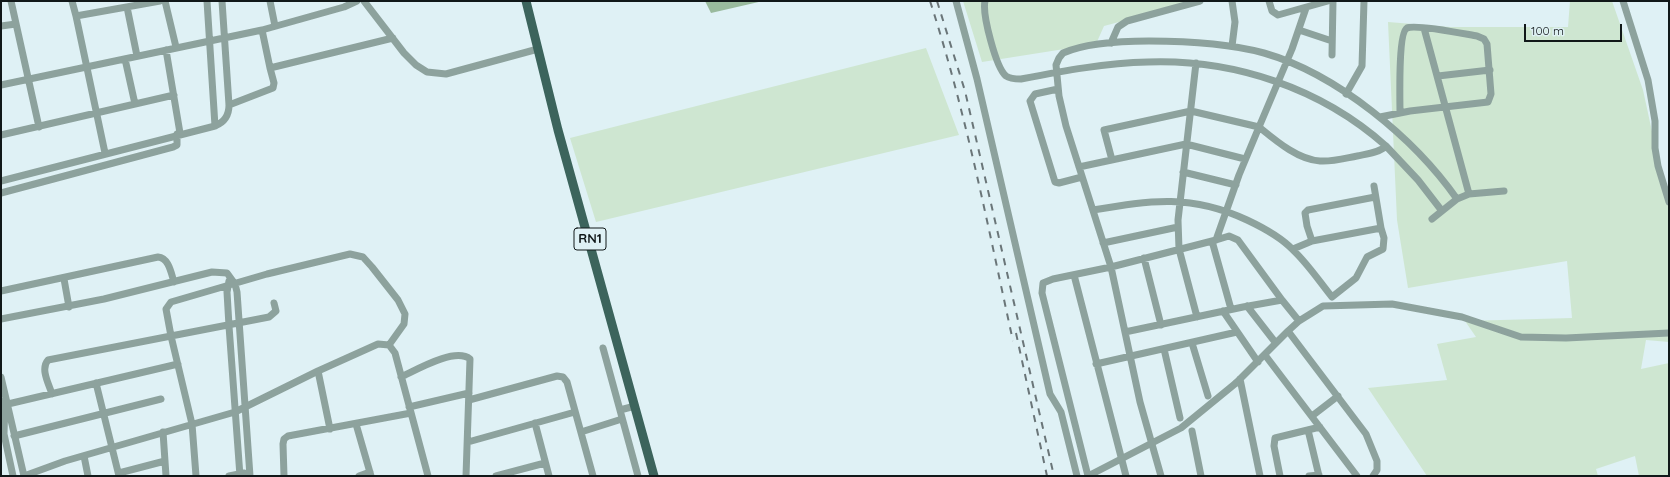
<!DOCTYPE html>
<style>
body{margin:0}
#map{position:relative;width:1670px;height:477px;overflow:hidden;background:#dff1f5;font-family:Quicksand,sans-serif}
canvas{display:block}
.frame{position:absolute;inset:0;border:2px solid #111819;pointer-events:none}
.scale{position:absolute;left:1524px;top:24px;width:98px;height:18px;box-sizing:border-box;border:2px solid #111819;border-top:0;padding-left:5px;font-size:12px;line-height:14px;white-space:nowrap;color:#111819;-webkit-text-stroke:3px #dff1f5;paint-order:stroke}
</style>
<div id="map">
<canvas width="1670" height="477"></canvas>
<div class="frame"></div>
<div class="scale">100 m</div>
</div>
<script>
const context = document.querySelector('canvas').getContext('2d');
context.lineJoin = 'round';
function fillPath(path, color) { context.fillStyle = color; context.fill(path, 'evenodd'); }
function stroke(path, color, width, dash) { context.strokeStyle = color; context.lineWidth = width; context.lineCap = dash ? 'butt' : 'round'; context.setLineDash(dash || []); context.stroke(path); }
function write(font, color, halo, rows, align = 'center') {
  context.font = font + ' Quicksand,sans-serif'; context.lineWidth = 4; context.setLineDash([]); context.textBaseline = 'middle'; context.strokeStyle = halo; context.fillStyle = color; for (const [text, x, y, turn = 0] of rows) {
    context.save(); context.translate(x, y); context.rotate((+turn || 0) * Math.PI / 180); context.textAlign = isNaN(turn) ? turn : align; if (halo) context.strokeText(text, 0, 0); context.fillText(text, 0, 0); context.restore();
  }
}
const green = new Path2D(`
 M963,1h235l-94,25 -8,18 -114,18z
 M1570,1h42l31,89 26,120v132l-23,-2 -5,29 28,-6v113h-30l-4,-20 -39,13 2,7h-171l-59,-88 79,-8 -10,-36 39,-7 -11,-16 107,-3 -5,-57 -159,27 -11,-68 -9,-198 62,5h118z
 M926,48l33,87 -363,87 -26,-84z`);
const forest = new Path2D(`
 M705,1h58l-52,12z`);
const minor = new Path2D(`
 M11,1l28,126
 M72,1l4,15
 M165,1l11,46
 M207,1l8,125
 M270,1l5,25
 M364,1l40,52 12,12 11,7 19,2 92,-25
 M956,1l21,78 73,315 11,18 16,64
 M985,1c-3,13 11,67 21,75 4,3 10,3 15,3 42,-8 84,-16 127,-17 86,-3 173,26 238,84 -7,7 -20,8 -29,10 -11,2 -25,6 -37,5 -22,-1 -45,-21 -61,-34l-20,48 -23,65 -105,27 -58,12 -10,4 -1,10 46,183
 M1269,1l3,10 6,4 50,-14
 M1623,1l25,79 7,41v27l3,18 11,36
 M127,7l10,49
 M1,26l15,-2
 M1424,28l45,166
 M262,30l8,38 123,-30
 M1299,30l33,11
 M1111,43l7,-16 9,-6 73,-20
 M1232,46l3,-24 -3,-21
 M166,50l14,83
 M1332,55l1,-54
 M125,59l10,45
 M1196,63l-18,157 1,29 18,68
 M1438,76l52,-6
 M1,85l261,-55 82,-23 13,-6
 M1058,89l-23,5 -5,7 25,81 4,1 23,-6
 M1346,94l16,-28 2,-65
 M229,105l44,-17 1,-5 -4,-15
 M1380,117l30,-6 78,-9 3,-8 -4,-50 -3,-5 -7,-3c-12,-2 -61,-12 -70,-8 -9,5 -7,72 -7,85
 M1,135l173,-40
 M1386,146l32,34 24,31
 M105,153l-29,-137 84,-15
 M1112,160l-8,-30 87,-19 68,16 33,-78 14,-41
 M1079,167l107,-23 59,15
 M1183,172l53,13
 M1,181l214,-55c10,-4 14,-11 14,-21l-7,-104
 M1374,186l7,42
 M1,193l172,-46 4,-2v-11
 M1093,210c59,-10 98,-16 154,10 17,8 34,17 46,30 15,14 26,31 39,47l24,-19 11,-21 16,-8 1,-11 -3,-10 -69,13 -19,8
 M1432,219l25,-20 12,-5 35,-3
 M1216,240l13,-4 9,4 44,60
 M1212,241l19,68
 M1312,241l-5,-15 -2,-13 3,-3 67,-13
 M1103,243l75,-16
 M1144,258l17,67
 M1074,275l52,201
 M64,279l5,28
 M229,281l-2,11 2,34 11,150
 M1,291l157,-34c11,1 13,16 16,25
 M1247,306l28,36
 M1223,311l35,51
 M1,319l103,-20 108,-27 15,1 8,11 2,8 13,184
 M1288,331l78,103 11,27v9l-4,6
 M1125,332l118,-25 39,-7 17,21
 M1192,343l16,53
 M603,348l35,128
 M1164,349l16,69
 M1265,355l92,121
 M1096,364l141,-32
 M318,371l12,58
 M1,377l23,99
 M401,377c15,-7 54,-30 69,-18l-4,117
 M1240,379l20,97
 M96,383l23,93
 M1236,383l52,-52 11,-10 24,-15 69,-2 70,13 59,20 45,1 103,-5
 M52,394c-3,-10 -12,-25 -4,-34l123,-24 -5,-27 5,-7 96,-28 83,-20 13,3 9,10 26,33 7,14 -1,10 -15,21
 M5,400l-1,34 9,42
 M469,400l88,-24 6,1 4,5 26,94
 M8,404l170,-40
 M409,407l60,-14
 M620,410l15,-4
 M1312,416l26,-20
 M535,423l14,53
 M356,424l15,52
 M1308,430l11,46
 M1192,431l9,45
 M163,432l3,44
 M581,432l41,-13
 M14,436l147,-37
 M468,442l107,-30
 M84,456l4,20
 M119,473l46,-12
 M24,476l41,-15 170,-49 83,-41 60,-27 11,1 6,8 33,123
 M196,476l-4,-52 -21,-88 98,-19 7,-6 -2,-8
 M229,476l15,-3
 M284,476l-1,-32 1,-5 4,-3 123,-23
 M359,476l11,-4
 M496,476l49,-13
 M1161,476l-21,-74 -29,-135 -45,-141 -7,-30 -3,-31 3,-7 4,-5c23,-10 60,-12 86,-12 39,0 78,2 115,12 73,21 150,85 193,146
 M1280,476l-6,-30 1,-8 45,-11
 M1309,476l10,-1`);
const major = new Path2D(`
 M526,1l32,129 96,346`);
const rail = new Path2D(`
 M930,1c36,111 58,226 83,340
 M937,1l28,90 89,385
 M1016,333l31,143`);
const minorBridge = new Path2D(`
 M1088,476l93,-48 55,-45`);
const shields = [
 [590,239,32]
];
const shieldNames = [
 ["RN1",590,239]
];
fillPath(green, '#cee6d1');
fillPath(forest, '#99ba9d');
stroke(minor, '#8da29d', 7);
stroke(major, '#3c645c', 9);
stroke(rail, '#6a7578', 2, [7, 7]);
stroke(minorBridge, '#8da29d', 7);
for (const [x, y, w] of shields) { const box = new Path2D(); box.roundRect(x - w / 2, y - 11, w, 22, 3); context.fillStyle = '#dff1f5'; context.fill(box); stroke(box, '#111819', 1); }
write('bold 13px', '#111819', null, shieldNames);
</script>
